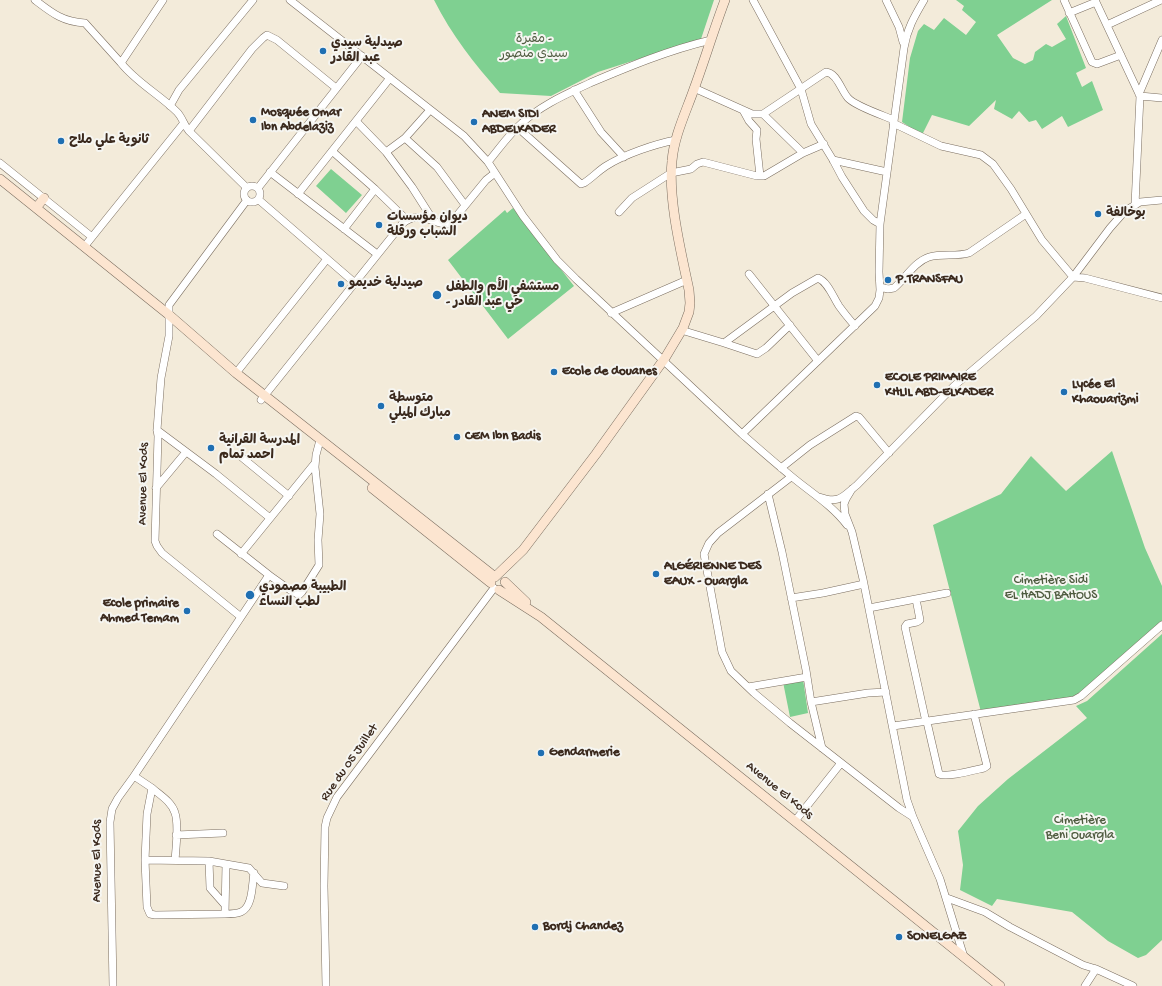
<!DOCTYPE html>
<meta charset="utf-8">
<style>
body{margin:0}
canvas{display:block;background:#f3ebda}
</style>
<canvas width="1162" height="986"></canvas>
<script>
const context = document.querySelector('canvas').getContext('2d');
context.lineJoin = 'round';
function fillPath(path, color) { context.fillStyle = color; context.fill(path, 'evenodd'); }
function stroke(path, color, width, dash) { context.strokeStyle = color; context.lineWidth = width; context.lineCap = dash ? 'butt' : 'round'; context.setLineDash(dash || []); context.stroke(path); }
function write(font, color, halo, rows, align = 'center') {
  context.font = font + ' "Gochi Hand","Playpen Sans Arabic",sans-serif'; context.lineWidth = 4; context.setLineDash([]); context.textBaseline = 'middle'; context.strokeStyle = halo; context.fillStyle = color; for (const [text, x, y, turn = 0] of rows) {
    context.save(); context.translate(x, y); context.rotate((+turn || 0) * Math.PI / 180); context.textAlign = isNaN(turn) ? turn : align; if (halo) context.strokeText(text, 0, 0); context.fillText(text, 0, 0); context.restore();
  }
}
const green = new Path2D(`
 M434,0h280l-13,39 -103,33 -47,24 -51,-3c-26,-30 -48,-57 -66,-93z
 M956,0h96l-55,35 16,23 12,6 8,-4 2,-8 11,-8 6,3 14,-8 -9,-15 9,-8 20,52 -10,5 6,14 10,-6 11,29 -35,17 -6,-11 -20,13 -6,-9 -7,2 -10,-11 -7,8 -18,-10 2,-9 -27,26 -37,-11 -10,20 -20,-13 8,-64 8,-27 6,-7 10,6 10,-12 22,17 10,-13 -14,-12 2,-4z
 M331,169l31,26 -16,18 -30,-27z
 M513,208l61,78 -66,53 -60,-79 57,-50 2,3z
 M1112,451l33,97 17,38v35l-84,75 -97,16 -48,-187 68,-31 30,-38 35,35z
 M1162,634v306l-16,15 -8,3 -30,-17 -36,-29 -75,-13 -5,7 -32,-16 3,-25 -5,-34 20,-25 30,-27 79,-61 -11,-12 11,-5z
 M803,679l5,34 -18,4 -7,-35z`);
const minor = new Path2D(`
 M35,0c17,13 28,22 50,23l36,40
 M163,0l-42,63c16,20 38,31 56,49 5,5 7,13 12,19l58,57
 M290,0l174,136 24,26 35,54 34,44 19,19 166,155 133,-128 4,-8 1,-8 -1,-18 1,-48 24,-176c3,-19 10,-31 20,-48
 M753,0l48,89 10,35 22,36 9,17 22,34 9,9 7,4
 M886,0l13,27 4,15
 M1064,0l28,62 5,2 24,-9
 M1095,0l45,96 -5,109
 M1069,13l27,-11
 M1107,25l54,-25
 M694,88l58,26h11l63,-42c11,1 15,18 22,26 7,8 34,17 46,22
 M574,90l27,42 23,25
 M1139,94l23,-54
 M1140,96l22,2
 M170,106l9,-16 74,-90
 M430,110l-25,28 -19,14 26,35 21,33
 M743,110l6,11 8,9 -1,9 4,37
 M763,114l40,39
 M356,121l30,31
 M893,123l48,23 40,9 12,9 18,25 31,51 31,37 12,1 77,20
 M517,127l64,57 3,-1c8,-5 14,-12 22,-17 19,-12 49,-22 70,-26
 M189,131l63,-82 11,-11 4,-3 10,5 59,48
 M405,138l32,29 28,38
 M332,151l43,38 32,31
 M833,160l54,12
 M488,162c11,-13 21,-28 34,-39 19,-18 45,-29 68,-40 40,-17 79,-33 121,-43
 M0,163l92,74
 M270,172l107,82
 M244 194a8 8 0 1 1 16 0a8 8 0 1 1-16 0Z
 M258,188l104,-132
 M298,194l92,-116
 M259,200l96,83
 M619,212l13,-14 39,-25 20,-4 6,-5 6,-2 54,14h7l39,-23 21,-9
 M344,229l31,-40
 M84,247l99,-123
 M749,274l69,87
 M880,287l8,2 6,-1c11,-9 20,-26 35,-31 13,-4 27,0 40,-4l57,-39
 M611,313l76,-33
 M681,330l43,13 68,-50 26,-15c10,4 15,19 21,28 5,7 10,13 16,20
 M724,343l33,11 9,-6 24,-23
 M236,373l91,-114
 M261,400l141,-176c19,-16 31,2 48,0l36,-44 9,-7
 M157,430l59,44 54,44
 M742,434c16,14 33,29 49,42 19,16 41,29 56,49
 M239,455l50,41
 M781,468l29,-23 46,-29 3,1 30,36
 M791,477l-73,56 -9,10 -5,11 18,98 9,19 23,22 36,30 109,85 14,9
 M156,488l30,-36
 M852,489l-6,10 -2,5 1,10 7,18 11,47 44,221 6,17 27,62 24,78
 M768,494l14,58 24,118 5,32 11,46
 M819,497c21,7 23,0 38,-12l97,-99 82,-70 37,-39 37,-49 15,-17 15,-9 22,-2
 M217,534l52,41
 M241,554l74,-91
 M791,598l32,-5 41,-9
 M916,599l4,21 -3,2 -10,2 -2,3 21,95
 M869,608l78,-15
 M241,617l28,-42 21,15 9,5 3,-3 17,-27 -1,-25 2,-26 -5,-47 1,-12 4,-15
 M748,687l59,-10
 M811,702l57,-9 18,-1
 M927,722l12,52c7,4 36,-4 45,-6l3,-2 -13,-52
 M893,726l181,-26 7,-4 81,-71
 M134,776l18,12 -5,26 -2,46
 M152,788c8,7 20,14 23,25 4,11 1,35 0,47
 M795,821l46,-58
 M176,835l47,-2
 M209,861l1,27 15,17
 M226,864l23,4 13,15 22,3
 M947,898l38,14 25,15 73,38 13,4 37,17
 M225,914l1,-50 -17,-3 -64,-1 2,47 3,7 5,1 70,-1c5,0 11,0 16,-2 12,-5 11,-28 13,-39
 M113,986l-3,-164 2,-13 6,-11 16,-22 107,-159 -79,-64 -5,-7 -2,-5 3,-105 -1,-6 4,-52 8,-42v-31l78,-105
 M326,986l-2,-100 1,-59 2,-9 10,-21 157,-209
 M1085,986l11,-17`);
const secondary = new Path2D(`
 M0,179l168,135 68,59 259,204
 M36,208l8,-10
 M372,488l119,95
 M496,576l27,-26 73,-96 69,-96 18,-30 6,-16 1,-9 -1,-13c-8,-38 -21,-91 -17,-129 2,-25 14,-49 22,-72 11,-30 20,-60 31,-89
 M505,582l21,20
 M499,590l42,27 459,369`);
const markers = [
 [323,51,4,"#1f6fb2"],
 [253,120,4,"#1f6fb2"],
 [474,122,4,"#1f6fb2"],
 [61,141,4,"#1f6fb2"],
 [1098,214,4,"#1f6fb2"],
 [379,225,4,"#1f6fb2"],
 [888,280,4,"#1f6fb2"],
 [341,284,4,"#1f6fb2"],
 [437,295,5,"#1f6fb2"],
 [554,372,4,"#1f6fb2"],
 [877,385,4,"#1f6fb2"],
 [1064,392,4,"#1f6fb2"],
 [381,406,4,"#1f6fb2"],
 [457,437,4,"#1f6fb2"],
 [211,448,4,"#1f6fb2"],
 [656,574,4,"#1f6fb2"],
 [250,595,5,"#1f6fb2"],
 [187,611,4,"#1f6fb2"],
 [541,753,4,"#1f6fb2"],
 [535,927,4,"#1f6fb2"],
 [899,937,4,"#1f6fb2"]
];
const parkNames = [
 ["مقبرة -",534,40],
 ["سيدي منصور",534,55],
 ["Cimetière Sidi",1051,581],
 ["EL HADJ BAHOUS",1051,596],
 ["Cimetière",1080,821],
 ["Beni Ouargla",1080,836]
];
const poiNames = [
 ["صيدلية سيدي",331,44],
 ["عبد القادر",331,59],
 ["Mosquée Omar",261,113],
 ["Ibn Abdelaziz",261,128],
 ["ANEM SIDI",482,115],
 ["ABDELKADER",482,130],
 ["ثانوية علي ملاح",69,141],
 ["بوخالفة",1106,214],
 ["ديوان مؤسسات",387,218],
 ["الشباب ورقلة",387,233],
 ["P.TRANSFAU",896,280],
 ["صيدلية خديمو",349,284],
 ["مستشفي الأم والطفل",446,288],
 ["- حي عبد القادر",446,303],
 ["Ecole de douanes",562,372],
 ["ECOLE PRIMAIRE",885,378],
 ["KHLIL ABD-ELKADER",885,393],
 ["Lycée El",1072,385],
 ["Khaouarizmi",1072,400],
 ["متوسطة",389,399],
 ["مبارك الميلي",389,414],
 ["CEM Ibn Badis",465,437],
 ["المدرسة القرانية",219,441],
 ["احمد تمام",219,456],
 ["ALGÉRIENNE DES",664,567],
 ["EAUX - Ouargla",664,582],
 ["الطبيبة مصمودي",259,588],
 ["لطب النساء",259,603],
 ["Ecole primaire",179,604,"right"],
 ["Ahmed Temam",179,619,"right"],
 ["Gendarmerie",549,753],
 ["Bordj Chandez",543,927],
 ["SONELGAZ",907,937]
];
const streetNames = [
 ["Avenue El Kods",144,484,-89],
 ["Rue du 05 Juillet",350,763,-55],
 ["Avenue El Kods",779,791,39],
 ["Avenue El Kods",98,861,-90]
];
fillPath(green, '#7fd091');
stroke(minor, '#7b6e60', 8);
stroke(secondary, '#7b6e60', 10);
stroke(minor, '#fff', 7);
stroke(secondary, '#fce5d0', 9);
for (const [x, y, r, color] of markers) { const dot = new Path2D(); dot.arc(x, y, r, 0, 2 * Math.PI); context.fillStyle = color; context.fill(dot); stroke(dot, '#f6f6f2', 1.5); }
write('13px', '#4f5c40', '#f6f6f2', parkNames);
write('bold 13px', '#3b2a1e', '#f6f6f2', poiNames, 'left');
write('13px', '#3b2a1e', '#f6f6f2', streetNames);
</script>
